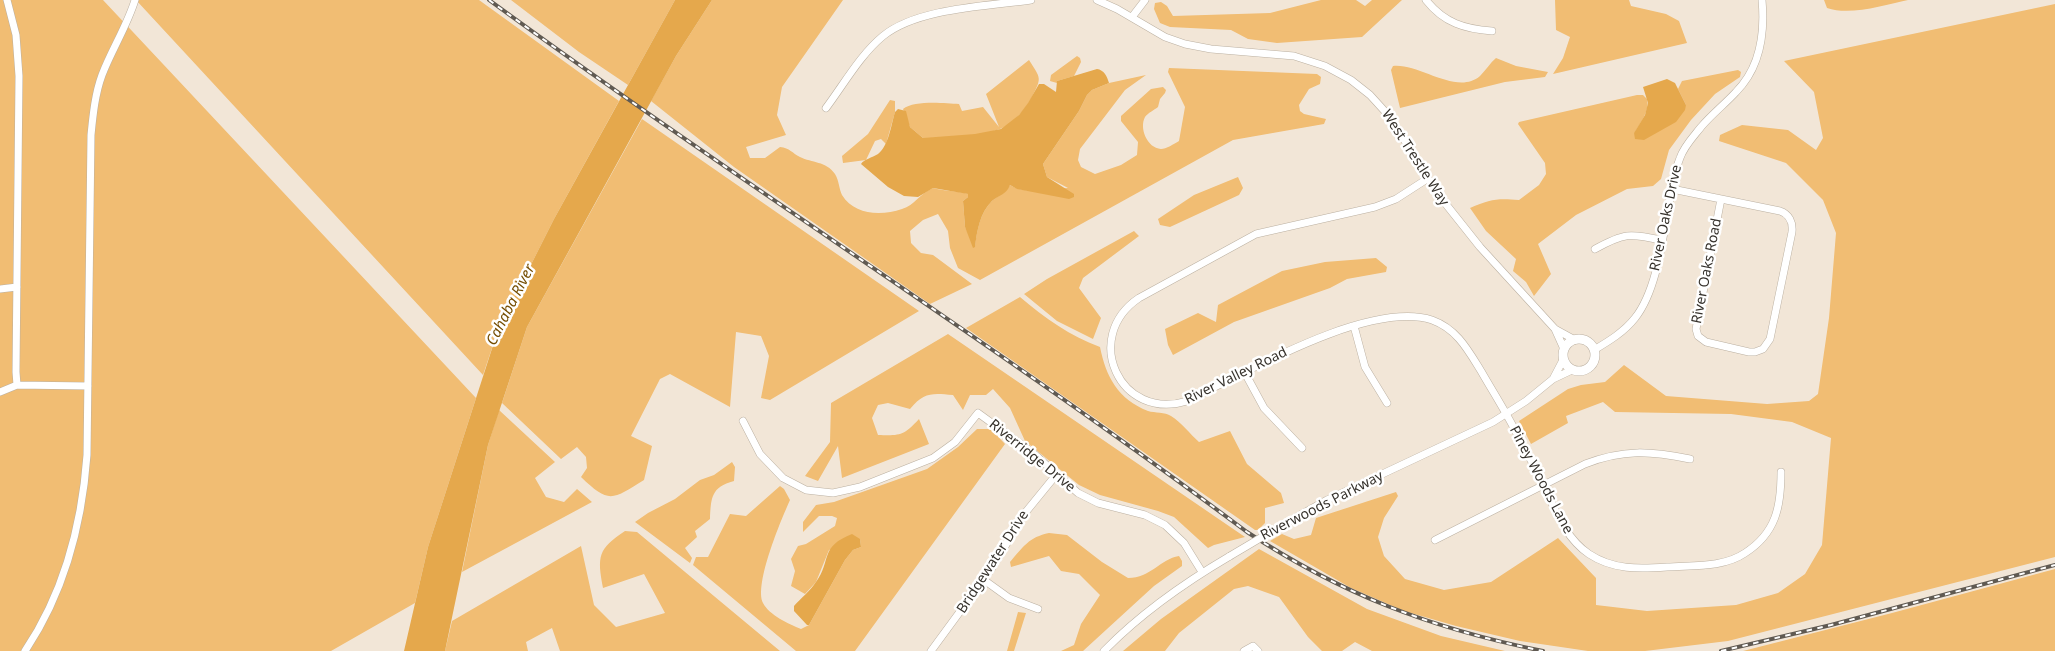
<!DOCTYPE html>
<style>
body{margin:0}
canvas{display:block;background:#f2e6d7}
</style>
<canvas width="2055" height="651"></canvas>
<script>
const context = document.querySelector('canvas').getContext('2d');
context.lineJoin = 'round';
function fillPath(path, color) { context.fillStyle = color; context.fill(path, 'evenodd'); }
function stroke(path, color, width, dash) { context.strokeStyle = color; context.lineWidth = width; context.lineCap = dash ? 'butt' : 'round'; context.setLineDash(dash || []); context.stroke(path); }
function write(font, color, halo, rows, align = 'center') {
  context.font = font + ' "Noto Sans",sans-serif'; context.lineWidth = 5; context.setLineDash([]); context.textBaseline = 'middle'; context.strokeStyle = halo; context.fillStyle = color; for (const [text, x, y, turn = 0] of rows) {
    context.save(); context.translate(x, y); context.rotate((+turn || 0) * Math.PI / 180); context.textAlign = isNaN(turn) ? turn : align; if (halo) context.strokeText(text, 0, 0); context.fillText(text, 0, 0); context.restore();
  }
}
const green = new Path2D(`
 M0,0h103l373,398 -48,149 -13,56 -84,48h-331z
 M136,0h343l140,101 -65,118 -56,111 -15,45z
 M511,0h164l-47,85 -49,-33z
 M712,0h131l-61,87 -5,28 9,20 -40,12 4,11h15l15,-11c10,1 12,6 20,10 12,6 26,4 35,17 4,6 4,15 7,21 12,20 39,21 60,14 13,-4 17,-15 31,-21 10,3 26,3 35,6v3l-5,4 2,26 10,19c2,-16 5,-33 17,-45 7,-6 13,-8 18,-16 15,10 41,4 58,3l-21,-11 -4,-13 36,-53 8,-16 5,-5 17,-7 37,-8 -21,15 -45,59 -2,11 3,7 14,7 26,-9 16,-10 1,-13 -17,-21v-5l30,-27 12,-2 3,3 -1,3 -5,6 -2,8c-4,3 -10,6 -13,10 -6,11 2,31 16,32 5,0 13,-5 18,-8l6,-34 -17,-35 1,-4 148,6 4,3 -1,7 -11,5 -10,16 1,6 4,3 22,5 -2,5 -91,16 -253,140 -22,-12 -8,-20 -2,-17 -10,-17 -15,6 -13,11 1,12 10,10 12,2 39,29 -42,20 -196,-137 -83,-66 25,-45z
 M1321,0h35l9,6 7,-6h30l-40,37 -85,6 -29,-4 -17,-9 -61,-3 -10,-4 -6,-14 1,-6 6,-1 6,4 6,10 97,-3z
 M1555,0h74l2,6 35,8 13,7 8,22 -134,31 10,-16 7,-21 -14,-7z
 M1824,0h84c-23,5 -58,16 -81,8z
 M2055,4v553l-327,84 -83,10h-57l-68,-10 -64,-15 -52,-15 -53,-23 -81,-47 12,-7 12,5 17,-4 5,-17 80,-26 2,4 -14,22 -6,19 6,19 21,23 39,11 47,-8 67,-44 38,40v27l51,6 89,-6 42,-12 27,-19 17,-29 9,-107 -39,-16 -61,-8 -116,-2 -12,-10 -37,14 2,7 -37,21 -12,-23 49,-32 13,-4 24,-3 19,-17 42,31 101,8 42,-3 9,-7 11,-76 7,-85 -13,-33 -37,-37 -67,-22 1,-6 22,-10 46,5 28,20 7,-12 -9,-46 -30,-31z
 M1077,56l3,2 1,4 -7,14 -17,5v2l-7,-2 1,-6z
 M1496,58l20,8 32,6 -3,5 -40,5 -105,26 -9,-38 2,-4c26,-3 64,30 87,10 6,-6 10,-13 16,-18z
 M1029,60c12,19 13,17 3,37 -6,12 -19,27 -32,32 -23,8 -53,9 -77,9l-13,-11 -7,-18c11,-9 41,-6 56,-5l3,7 21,-4 16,20 -13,-33z
 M1738,70l3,2 -1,5 -25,17 -24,26 -22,30 -8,29 -8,7 -26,3 -51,26 -38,29 13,30 -17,22 -8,-14 -13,-11 3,-12 -30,-28 -16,-23c20,-9 28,-10 49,-8l20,-15 7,-11 -1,-11 -27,-39 1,-2 118,-27h6l4,4c3,12 -7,24 -13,35l52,-29 -8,-16 4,-8z
 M890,100l5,1v11l-9,32 -5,-5 -6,2 -9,19 -23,3 -1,-7 26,-22z
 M642,119l277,192 -149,89 -9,-2 8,-42 -8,-20 -25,-4 -6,75 -60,-33 -10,5 -29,57 21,10 -8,34c-32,20 -35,24 -63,-3l6,-9 -1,-11 -9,-10 -16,12 -59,-56 25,-76z
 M1238,177l5,11 -4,7 -69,32 -10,-2 -2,-6 36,-24z
 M1134,231l5,5 -56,42 -4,10 22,30 -8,21 -36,-18 -33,-27 23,-15z
 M1376,258l11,9 -1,5 -39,7 -17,9 -96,34 -61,33 -5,-10 -3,-16 33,-16 18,9 2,-17 64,-34 43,-9z
 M1020,297c25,21 50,39 80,50 6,30 18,52 48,64 7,2 17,1 23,5 10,6 19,18 28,26l31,-11 17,33 34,29 3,10 -19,5v15l-7,7h-3l-289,-202z
 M948,334l297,203 -31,8 -6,3 -34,-31 -16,-6 -58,-16 -21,-10 -54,-44 -15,-33 -17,-19 -7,6h-16l-7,15 -10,-15c-21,-2 -29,-3 -43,14l-22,-6 -10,2 -6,13 6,17c23,1 26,0 41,-16l10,25 -87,34 -4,-32 -20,35 -13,-5 25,-34 1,-39z
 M499,410l56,52 -20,16 11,19 18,5 13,-13 15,13 -130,70 26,-127z
 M977,429h14l14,15 -150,207h-59l-103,-86 3,-8h12l22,-43 16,2 34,-30 4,3 6,11c-9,20 -36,84 -27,103 6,12 26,21 38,26l8,-4 36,-65 8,-10 8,-3 -1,-8 -31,11 -13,32 -11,12 -14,-8 4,-15 -4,-12 7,-13 8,-2 29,-18 2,-8 -5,-2h-13l-16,16v-10l13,-17 18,-3 93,-33 31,-22z
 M732,462l3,5 -1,14c-23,6 -23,17 -24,38l-15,12 2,6 -12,11 7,10 -2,5 -55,-41 13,-9 27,-14 25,-19 14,-5z
 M625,531l12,1 143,119h-220l-8,-23 -26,14 2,9h-83l7,-30 129,-75 13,59 22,22 49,-14 -21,-39 -41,14c-6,-32 -5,-39 22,-57z
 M1049,533l18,2 35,27 26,16c23,0 32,-19 51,-22l3,5v5l-28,20 -71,65h-22l13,-6 7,-21 19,-29 -21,-21 -18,-3 -12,-15 -38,11 -1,-5c13,-15 19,-25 39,-29z
 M1259,549l108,60 74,27 64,15h-133l-17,-9 -13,9h-20l-14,-14 -29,-40 -31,-11 -14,3 -55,44 -14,18h-42l38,-32z
 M2055,569v82h-312l149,-38z
 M1018,612l8,1 -12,38h-7z`);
const water = new Path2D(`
 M675,0h37l-36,56 -149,271 -39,118 -43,206h-41l24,-104 70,-217 56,-111z
 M1097,69c7,1 10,7 12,14l-17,7 -5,5 -8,16 -36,53 4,13 27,17v3l-5,2 -52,-10 -7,-4c-3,9 -11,10 -18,16 -12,12 -15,29 -17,46l-2,1 -8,-21 -2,-26 5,-4v-3l-35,-6 -15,9 -14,-1 -16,-9 -27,-23c3,-5 11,-6 17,-10 11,-9 13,-29 17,-42l3,-3 8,2 4,16 13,11 52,-4 26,-5 18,-14 9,-12 11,-19h5l12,8 1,-11z
 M1667,79l8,4 11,22 -1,5 -9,12 -32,18 -9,-1 -1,-6 11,-18 3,-12 -5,-16z
 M852,534l8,5 1,8 -8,3 -8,10 -36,65h-2l-13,-14v-5c7,-8 16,-15 22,-24 16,-22 3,-35 36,-48z`);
const minor = new Path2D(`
 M7,0l9,35 3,41 -3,296 1,13
 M1097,0l20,9 48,28 20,7 26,5 83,7 31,10 26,14 19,15 20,22 47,76 43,54 75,82 20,11
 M1426,0c18,23 39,29 66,31
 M1132,17l13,-17
 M826,108c18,-24 34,-53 57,-72 34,-28 105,-30 148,-36
 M1427,179l-31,20 -21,8 -119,27 -117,64c-58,39 -19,124 48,103 58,-28 182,-101 245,-81 25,9 36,30 49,51 12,21 25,41 36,63 9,17 18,33 26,50 12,25 22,54 46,70 24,16 50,15 78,13 25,-2 56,1 78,-14 31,-20 36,-46 36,-81
 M1672,189l108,22c9,3 13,11 12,21l-22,107 -7,10 -8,3h-6l-43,-10 -8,-6 -2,-7 25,-130
 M1595,249c29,-16 35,-16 66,-9
 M0,289l17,-2
 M1354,326l11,41 22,36
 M1555,329l9,20
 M1594,350c15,-9 30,-18 41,-32 23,-29 28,-84 35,-120 2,-13 5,-28 10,-40 4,-12 14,-22 21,-31 11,-13 24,-23 35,-35 25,-25 29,-59 26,-92
 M1245,373l19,35 38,40
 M1553,379l10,-19
 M0,392l17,-7 71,1
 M743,421l17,33 23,24 23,12 27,3 27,-6 73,-29 22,-16 23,-29 55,40 45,40 20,10 47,12 20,10 19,18 18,29
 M1284,524l43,-24 166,-78 33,-21 27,-22 19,-9
 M1435,540l150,-76c39,-15 65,-13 105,-5
 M984,580l25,18 29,11
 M25,651c39,-58 57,-127 62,-196l4,-320c2,-20 4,-41 11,-60 10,-26 25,-49 33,-75
 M931,651l61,-83 33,-55 31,-38
 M1104,651c37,-38 80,-68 126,-95
 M1244,651l9,-5 5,5`);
const tertiary = new Path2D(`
 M1563 355a16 16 0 1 1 32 0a16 16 0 1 1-32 0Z`);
const rail = new Path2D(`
 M489,0c249,182 511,347 758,532 96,63 183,96 296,119
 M1721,651l110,-26 224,-60`);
const minorBridge = new Path2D(`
 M1230,556l54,-32`);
const streetNames = [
 ["West Trestle Way",1415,158,57],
 ["River Oaks Drive",1666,218,-78],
 ["River Oaks Road",1707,271,-79],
 ["River Valley Road",1236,376,-26],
 ["Riverridge Drive",1032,456,39],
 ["Piney Woods Lane",1541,480,62],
 ["Riverwoods Parkway",1322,506,-27],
 ["Bridgewater Drive",993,562,-57]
];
const waterNames = [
 ["Cahaba River",511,305,-63]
];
fillPath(green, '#f1bd73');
fillPath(water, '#e5a84c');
stroke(minor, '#bbb0a1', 8);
stroke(tertiary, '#bbb0a1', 10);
stroke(minor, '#fff', 7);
stroke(tertiary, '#fff', 9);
stroke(rail, '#605a52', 4);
stroke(rail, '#fff', 2, [5.5]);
stroke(minorBridge, '#bbb0a1', 8, []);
stroke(minorBridge, '#fff', 7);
write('14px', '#36322c', '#fff', streetNames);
write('italic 15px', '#754d00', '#fff', waterNames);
</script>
